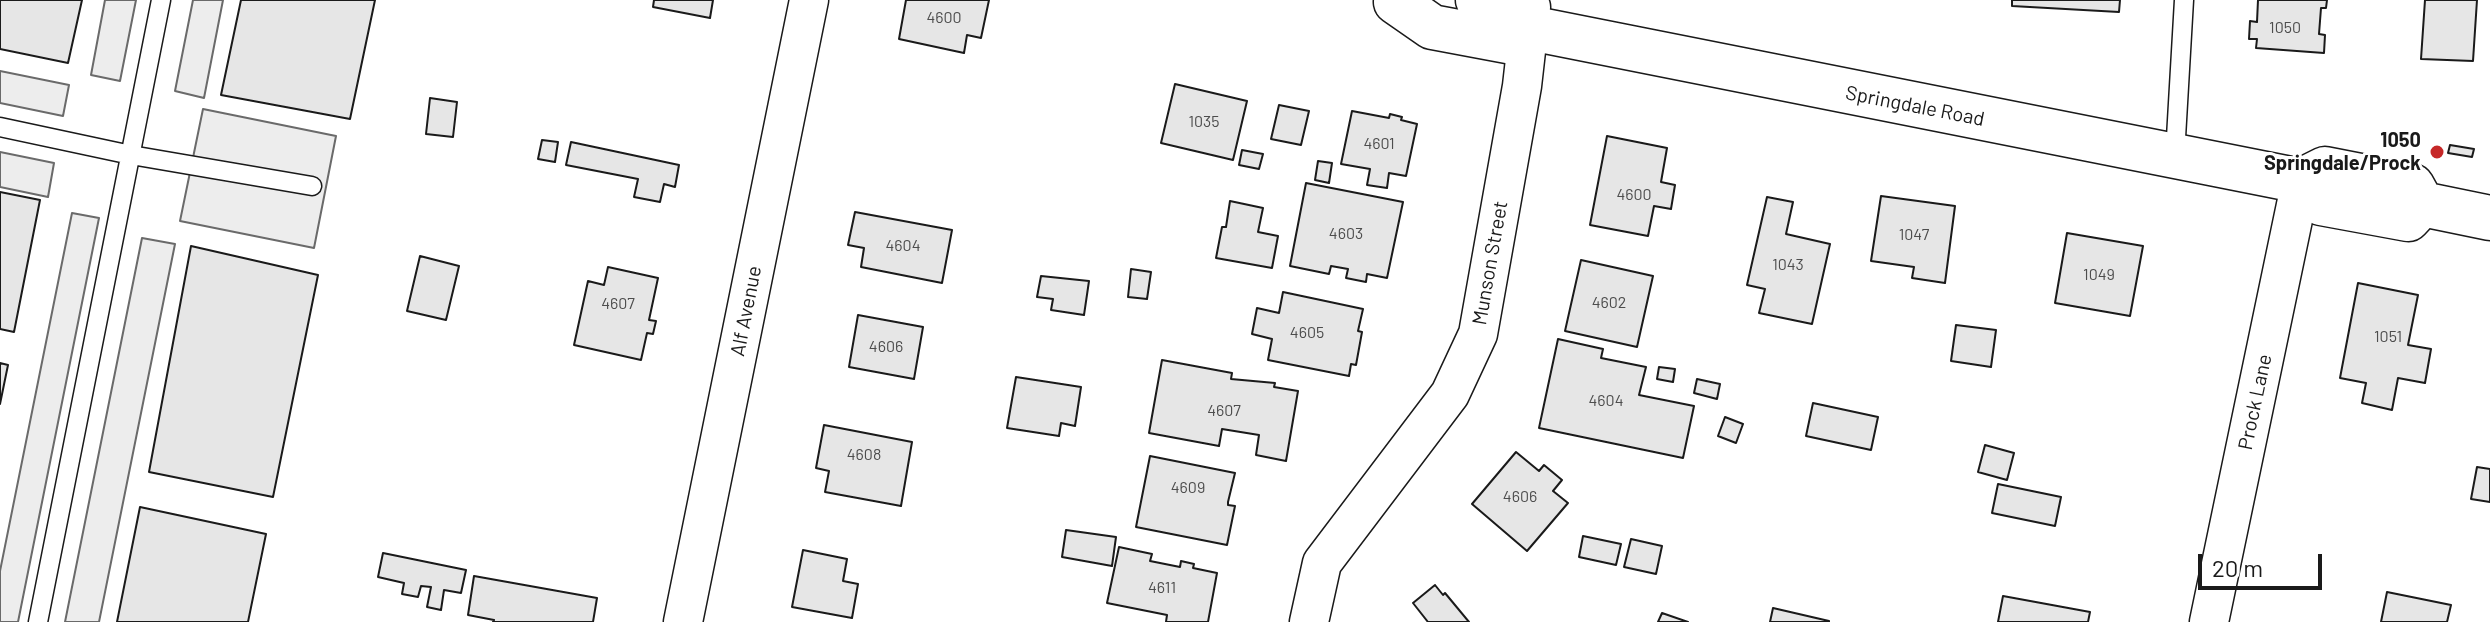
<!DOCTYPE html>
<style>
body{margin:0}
#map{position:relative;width:2490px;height:622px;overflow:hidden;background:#fff;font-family:Barlow,sans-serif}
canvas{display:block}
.scale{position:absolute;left:2198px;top:554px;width:124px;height:36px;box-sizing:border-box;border:4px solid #1a1a1a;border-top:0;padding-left:10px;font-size:24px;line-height:28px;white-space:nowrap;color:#1a1a1a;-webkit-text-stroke:6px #fff;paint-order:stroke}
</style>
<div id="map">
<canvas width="2490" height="622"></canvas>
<div class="scale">20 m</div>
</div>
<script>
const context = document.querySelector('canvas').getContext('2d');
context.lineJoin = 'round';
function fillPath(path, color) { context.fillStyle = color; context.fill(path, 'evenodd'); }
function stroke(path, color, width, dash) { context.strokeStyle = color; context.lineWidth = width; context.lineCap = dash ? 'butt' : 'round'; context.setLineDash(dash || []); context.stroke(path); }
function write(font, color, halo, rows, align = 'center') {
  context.font = font + ' Barlow,sans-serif'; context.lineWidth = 6; context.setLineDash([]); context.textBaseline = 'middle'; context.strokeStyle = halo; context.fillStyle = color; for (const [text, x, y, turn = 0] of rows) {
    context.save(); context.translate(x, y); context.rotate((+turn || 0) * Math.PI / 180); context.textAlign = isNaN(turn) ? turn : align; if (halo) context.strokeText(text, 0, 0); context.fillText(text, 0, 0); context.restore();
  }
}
const parking = new Path2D(`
 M105,0h31l-16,81 -29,-6z
 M193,0h30l-19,98 -29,-7z
 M0,71l69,14 -6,31 -63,-13z
 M203,109l133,27 -22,112 -134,-27z
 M0,152l54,11 -6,34 -48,-10z
 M72,213l27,5 -81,404h-18v-51z
 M142,238l33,6 -76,378h-34z`);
const building = new Path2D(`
 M0,0h82l-14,63 -68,-14z
 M241,0h134l-25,119 -129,-24z
 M654,0h59l-3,18 -57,-11z
 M906,0h83l-8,38 -14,-3 -3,18 -65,-14z
 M2012,0h108l-1,12 -107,-6z
 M2258,0h69l-1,8h-5l-2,26 6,1 -1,18 -68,-5 1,-9h-8l1,-18 7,1z
 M2425,0h52l-4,61 -52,-2z
 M1175,84l72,17 -14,59 -72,-17z
 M430,98l27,4 -4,35 -27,-3z
 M1279,105l30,6 -8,34 -30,-6z
 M1352,111l37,7 1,-4 12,3 -1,3 16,4 -11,52 -17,-3 -2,15 -20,-3 3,-16 -29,-5z
 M1607,136l60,12 -6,34 14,3 -4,24 -17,-3 -6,30 -58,-11z
 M542,140l16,2 -3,20 -17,-3z
 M571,142l108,23 -4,22 -11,-3 -4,18 -26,-5 4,-18 -72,-14z
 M2450,145l24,4 -2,8 -24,-4z
 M1242,150l21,4 -4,15 -20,-4z
 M1318,161l14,2 -3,20 -14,-3z
 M1306,183l97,19 -16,76 -20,-4 -1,8 -20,-4 2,-9 -17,-3 -2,8 -39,-8z
 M0,192l40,8 -26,132 -14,-3z
 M1881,196l74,10 -10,77 -33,-5 2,-11 -43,-6z
 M1767,197l26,5 -7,32 44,10 -18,80 -53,-11 6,-24 -18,-4z
 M1230,201l33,7 -5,24 20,4 -6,32 -56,-10 6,-31h4z
 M855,212l97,18 -10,53 -81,-16 3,-19 -16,-3z
 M2067,233l76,13 -13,70 -75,-13z
 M191,246l127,29 -45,222 -124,-25z
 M420,256l39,10 -13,54 -39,-9z
 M1581,260l72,16 -16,71 -72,-16z
 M608,267l50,11 -9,42 7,1 -3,13 -6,-1 -6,27 -67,-15 14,-64 16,4z
 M1131,269l20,3 -4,27 -19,-2z
 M1041,276l48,5 -5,34 -33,-5 2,-11 -16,-2z
 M2358,283l60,12 -10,50 23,4 -6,34 -27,-5 -6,32 -30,-7 4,-20 -26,-5z
 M1283,292l80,17 -5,22 4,1 -6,33 -5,-1 -2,12 -81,-16 4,-21 -20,-5 5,-26 22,5z
 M858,315l65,12 -9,52 -65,-12z
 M1956,325l40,5 -5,37 -40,-6z
 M1558,339l45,10 -2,9 45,9 -7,28 55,11 -11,52 -144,-30z
 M1162,360l70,13 -1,6 44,4 -1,4 24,4 -12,70 -30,-6 3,-20 -37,-6 -3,17 -70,-13z
 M0,363l8,2 -8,39z
 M1659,367l16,2 -2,13 -16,-3z
 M1016,377l65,10 -6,39 -14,-3 -2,13 -52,-8z
 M1697,379l23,5 -3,15 -23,-6z
 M1813,403l65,14 -7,33 -65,-14z
 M1725,417l18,7 -7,19 -18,-7z
 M824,425l88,17 -11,64 -76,-14 4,-21 -13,-3z
 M1985,445l29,8 -7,27 -29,-8z
 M1516,452l23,19 5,-6 18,15 -9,11 15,12 -41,48 -55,-47z
 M1150,456l85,17 -7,29v3l7,1 -8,39 -91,-18z
 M2477,467l13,2v33l-19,-3z
 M1998,484l63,13 -6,29 -63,-13z
 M140,507l126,27 -18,88h-131z
 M1066,530l50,7 -4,29 -50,-9z
 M1583,536l38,8 -5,21 -37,-8z
 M1631,539l31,7 -6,28 -32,-7z
 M1119,547l33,7 -2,7 30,6 1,-6 13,3 -1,4 24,5 -9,49h-42l1,-7 -60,-12z
 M803,550l44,9 -4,22 15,3 -6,34 -60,-11z
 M383,553l83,17 -5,23 -17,-3 -3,20 -14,-3 4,-20 -10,-1 -3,11 -16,-3 2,-11 -26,-6z
 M474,576l123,22 -4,24h-100l1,-2 -26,-5z
 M1435,585l8,10 2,-2 24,29h-41l-15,-19z
 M2387,592l64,13 -4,17h-66z
 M2003,596l87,16 -2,10h-90z
 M1773,608l56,13v1h-59z
 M1662,613l26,9h-30z`);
const service = new Path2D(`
 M0,127l131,28 181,31
 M2175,155l9,-155
 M38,622l123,-622`);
const minor = new Path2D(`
 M683,622l126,-622
 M1309,622l13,-59 128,-169 28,-60 44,-248 9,-79
 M2209,622l92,-441`);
const secondary = new Path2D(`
 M1478,0l38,6 14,22 771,153 20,22 87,16 14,-15
 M1396,2l36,25 80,15 18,-14
 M2301,181l24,-12 87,17 10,18
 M2422,204l68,14`);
const markers = [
 [2437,152,8,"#c62828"]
];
const numberNames = [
 ["4600",944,18],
 ["1050",2285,28],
 ["1035",1204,122],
 ["4601",1379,144],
 ["4600",1634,195],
 ["4603",1346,234],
 ["1047",1914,235],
 ["4604",903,246],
 ["1043",1788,265],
 ["1049",2099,275],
 ["4602",1609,303],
 ["4607",618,304],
 ["4605",1307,333],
 ["1051",2388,337],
 ["4606",886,347],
 ["4604",1606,401],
 ["4607",1224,411],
 ["4608",864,455],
 ["4609",1188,488],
 ["4606",1520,497],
 ["4611",1162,588]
];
const streetNames = [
 ["Springdale Road",1915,106,11],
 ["Munson Street",1490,263,-80],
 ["Alf Avenue",746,311,-79],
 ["Prock Lane",2255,402,-78]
];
const poiNames = [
 ["1050",2421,140],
 ["Springdale/Prock",2421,163]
];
fillPath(parking, '#ededed');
stroke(parking, '#6a6a6a', 2);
fillPath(building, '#e6e6e6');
stroke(building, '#1a1a1a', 2);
stroke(service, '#1a1a1a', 21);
stroke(minor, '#1a1a1a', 41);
stroke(secondary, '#1a1a1a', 47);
stroke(service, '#fff', 18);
stroke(minor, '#fff', 38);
stroke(secondary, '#fff', 44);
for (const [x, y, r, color] of markers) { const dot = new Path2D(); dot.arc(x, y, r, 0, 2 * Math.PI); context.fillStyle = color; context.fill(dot); stroke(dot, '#fff', 3); }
write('16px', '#4d4d4d', null, numberNames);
write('20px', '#1a1a1a', '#fff', streetNames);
write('bold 20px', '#1a1a1a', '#fff', poiNames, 'right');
</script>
